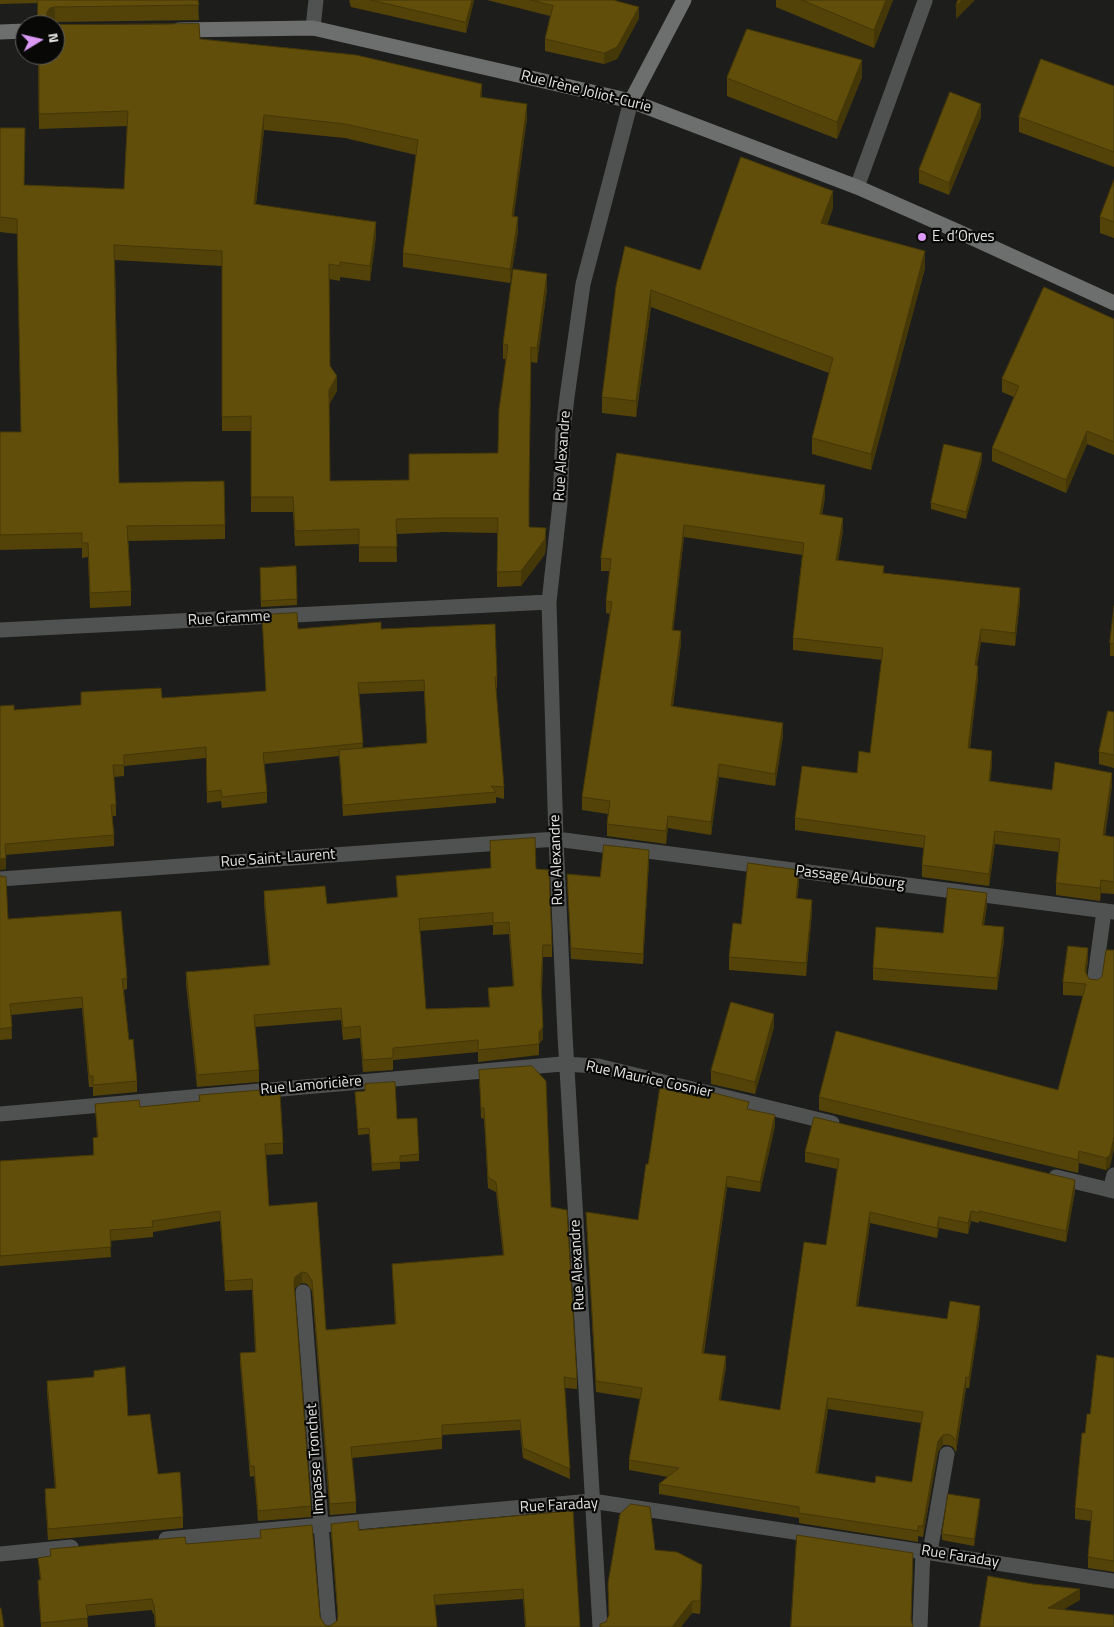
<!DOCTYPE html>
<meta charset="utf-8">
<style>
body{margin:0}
#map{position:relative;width:1114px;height:1627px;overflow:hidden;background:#1d1e1c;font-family:"Titillium Web",sans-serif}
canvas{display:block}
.north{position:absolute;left:15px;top:15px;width:50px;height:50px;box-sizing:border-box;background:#080807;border:1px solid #60605f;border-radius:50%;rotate:81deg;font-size:14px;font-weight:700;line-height:20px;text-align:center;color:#e3e4e2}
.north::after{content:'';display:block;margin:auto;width:18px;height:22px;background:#db99f5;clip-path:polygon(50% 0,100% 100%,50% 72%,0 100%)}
</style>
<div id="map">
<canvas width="1114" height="1627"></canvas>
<div class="north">N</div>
</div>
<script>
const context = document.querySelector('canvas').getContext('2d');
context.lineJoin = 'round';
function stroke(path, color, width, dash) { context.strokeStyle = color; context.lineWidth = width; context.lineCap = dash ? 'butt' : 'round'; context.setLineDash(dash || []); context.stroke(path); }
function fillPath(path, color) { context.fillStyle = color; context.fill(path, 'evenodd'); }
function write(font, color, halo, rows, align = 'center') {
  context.font = font + ' "Titillium Web",sans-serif'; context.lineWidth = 4.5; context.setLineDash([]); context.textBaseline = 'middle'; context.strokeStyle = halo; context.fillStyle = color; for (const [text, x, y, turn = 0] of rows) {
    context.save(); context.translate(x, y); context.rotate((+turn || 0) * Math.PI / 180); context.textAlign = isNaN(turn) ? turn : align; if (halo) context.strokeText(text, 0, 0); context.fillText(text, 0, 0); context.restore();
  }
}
const lane = new Path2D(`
 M857,187l68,-186
 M1094,984l10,-73
 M1110,1190l4,-15
 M930,1552l17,-98
 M920,1627l3,-76`);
const street = new Path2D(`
 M313,28l3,-28
 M0,630l549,-28
 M0,879l556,-40 558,73
 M0,1114l562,-50 36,2 234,57
 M1056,1177l58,14
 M303,1292l26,335
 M166,1539l426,-38 522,80
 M0,1554l71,-7
 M600,1627l-35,-592 -9,-196 -7,-237 11,-99 3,-72 4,-34 16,-113 48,-183`);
const secondary = new Path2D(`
 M179,30l134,-2 318,73 226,86 100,44 157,72
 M0,32l25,-1
 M631,101l53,-101`);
const wall = new Path2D(`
 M0,0h198l1,20 -144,2 -17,3v-22l-38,1z
 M349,0h125l-8,33 -115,-26z
 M487,0h130l-1,1 23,17 -22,41 -13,5 -59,-13v-12l5,-23z
 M776,0h117l-19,48 -98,-41z
 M200,39l282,58 45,21 -14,98 5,15 -8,52 -107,-16v-14l13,-98 -71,-17 -81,-8 -8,74 120,32 -6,45 -30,-4v4l-11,-2 1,87 7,25 -8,13 1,77 79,-1 89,-27 8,-94h-3v-15l44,-55 -10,74 -6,-1 -2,140v25l17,16 -1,11 -24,32 -24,1v-54l-53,-1 -48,2 1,28h-38v-18l-64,2 -2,-34h-42v-81h-29v-165l-107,-6 4,223 106,42v14l-97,2 3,50v15l-41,2 -2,-51 -6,1v-10l-82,2v-118h21l-4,-198 -17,-2v-104l24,57 100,4 3,-63 -88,3 -1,-74z
 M862,77l-25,62 -110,-43v-18z
 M1114,86v81l-95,-35v-15z
 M981,117l-32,78 -30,-12v-13z
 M1114,180v58l-14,-5v-16z
 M833,208l-6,17 98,43 -54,202 -59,-16v-16l17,-65 -178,-66 -15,110 -34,-4v-16l14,-111 84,-16z
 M1114,319v136l-27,-11 -21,49 -74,-32v-13l22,-51 -12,-5v-13z
 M617,453l208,44 -3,18 21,15 -5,31 46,12 136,28 -5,45 -34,-4 -4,23 1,13 -8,70 22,16 -2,17 62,9 60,-5 -7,51 9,1v57l-13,-1 -1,8 -44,-6v-12l3,-31 -64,-8 -6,42 -67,-9v-12l2,-17 -129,-18v-12l62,-45 13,-20 12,-93 -89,-10v-12l9,-83 -118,-18 -11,93 8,13 -8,63 110,30 -8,50 -56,-9 -8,58 -43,-7 -2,16 -59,-8v-12l1,-10 -26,-4v-13l28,-183 -4,-1v-12l4,-30h-9v-13z
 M982,460l-16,59 -35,-10v-6z
 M296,566l1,39 -36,2 -1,-33z
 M1114,606v50h-4v-13z
 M262,615l36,14h83l116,48v11h-1l8,99v12l-8,-2v6l-153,13 -4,-60 -75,8 3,28v11l-45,5 -1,-7 -14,2 -1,-45 -82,8v10l-10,1 2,28v11h-4l2,19v11l-109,9 1,14 -6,1 14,-160 252,-19zM424,691l3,52 -64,5 -5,-54z
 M1114,712v56l-15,-4v-12z
 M490,841l46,28 16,76v12h-9l-1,34 1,48 -4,5v11l-61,7v-10l-85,8v10l-30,2 -3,-34 -17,2 -2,-20 -86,7 4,43v12l-62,5 -11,-103v-12l83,-7 -5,-62v-12l63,13 70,-7 -1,-21 95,-8zM493,925v10l16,-1 4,52 -25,2 1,19 -63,2 -6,-78z
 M649,861l-6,103 -72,-5 -4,-85 33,3z
 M0,876l8,43 119,59v11l-3,1 5,50 8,41v11l-44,4v-9h-4l-7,-79 -71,7 1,24 -12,1z
 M799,882l-2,16 15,14 -6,64 -77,-6v-13l12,-33z
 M987,905l-3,20 20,15 -7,50 -124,-10v-12l70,-35z
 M1088,960l-2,14 3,5 8,1 5,-3 8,190 -4,3 -27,-7 -1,10 -259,-63v-13l239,-7 25,-94 -20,-1v-13z
 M774,1027l-19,67 -44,-10v-13z
 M479,1070l72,137 26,172v10l-12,-1 5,91 -47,-21 -3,-28 -78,5v14l-90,9 4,44v11l-26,2 -18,-224 -5,-7 -5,-1 -7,5 -1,2 17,216v11l-53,4 -4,-45 -4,1 -10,-114v-10l15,-1 -3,-62 -27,1 -5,-70 -67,11v5l-43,4 1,16 -111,9v-105l93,-6v-17l4,-1 -2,-33 45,3 59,-6v-6l63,1 21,47v11l-17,1 3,51 48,-4 9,128 69,-6 -3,-60 111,-9 -7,-63 -8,-4 -4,-69 -3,-1z
 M365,1084l32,35 22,35v7l-19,1v7l-28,2 -3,-37 -11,1 -3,-43 10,-1z
 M749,1109l26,17 -15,66 -33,-5 -23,166 22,14 -6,34 60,9 46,-165 11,-76 -32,-7v-10l270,39 -9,51 -87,-21v2l-8,-2 -3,13 -29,-6 -2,10 -67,-15 -12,83 89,13 33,-3 -11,72h-3l-10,64 -3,-5 -5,-2h-5l-5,7 -15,85 -5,-1v6l-119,-19v-5l-140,-24v-10l9,-7 -39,-7v-10l11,-61 -44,-7 -10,-180 52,8 10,-56zM828,1409l93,14 -9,59 -37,1 -57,-10z
 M1114,1358v214l-26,-4v-11l3,-36 -16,-2v-11l10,-75 5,-19z
 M47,1381l81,35 30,58 25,43v11l-135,12 -3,-40v-11h10l-8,-97z
 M980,1505l-6,41 -32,-6v-6z
 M573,1511l7,116h-55l-2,-28 -88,6 2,22h-282l-1,-13h-1l-1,-4 -65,6 1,11h-47l-3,-36v-11h2l-2,-22 12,-2v-7l136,-5 74,-6v-8l65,95 5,1 7,-5 1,-2 -7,-85v-10l28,6z
 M655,1550l47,27 -2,37 -8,-1 -11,14h-81l6,-5 3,-6 -1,-33z`);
const shadedWall = new Path2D(`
 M472,0h2l-8,33v-11z
 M886,0h7l-19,48v-18z
 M962,0h13l-19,19v-13z
 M55,7v15l-8,3v-13l3,-4z
 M639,7v11l-22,41 -13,5v-11z
 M862,60v17l-25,62v-17z
 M482,84v15l-2,-2z
 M527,104v14l-15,113v-15z
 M981,104v13l-32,78v-12z
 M264,115v15l-10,89v-15z
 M833,191v17l-12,32v-17z
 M518,217v14l-8,52v-14z
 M376,222v14l-6,45v-15z
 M925,251v17l-54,202v-16z
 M547,274v15l-10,74v-15z
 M651,290v17l-15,110v-16z
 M337,376v15l-8,14v-15z
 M1087,431v13l-21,49v-13z
 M982,453v7l-16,59v-7z
 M825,485v12l-5,30v-13z
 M843,518v12l-7,43v-13z
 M684,525v12l-12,105v-12z
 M546,528v15l-1,11 -24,32v-15z
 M1020,588v13l-5,45v-13z
 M981,629v13l-6,35v-12z
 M681,631v12l-10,76v-13z
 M978,666v12l-10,82v-12z
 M783,723v13l-8,50v-12z
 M992,751v13l-3,29v-12z
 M719,764v13l-8,58v-13z
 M1112,773v12l-9,63v-13z
 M668,816v12l-2,16v-13z
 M995,831v13l-6,42v-12z
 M649,850v11l-6,103v-10z
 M6,858v11l-6,1v-11z
 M799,870v12l-3,28v-12z
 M1101,880v13l-1,8v-13z
 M987,893v12l-5,32v-12z
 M812,900v12l-6,64v-13z
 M1004,927v13l-7,50v-12z
 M1088,948v12l-3,23v-12z
 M774,1014v13l-19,67v-12z
 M543,1027v12l-4,5v11v-23z
 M775,1115v11l-15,66v-10z
 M1114,1137v12l-4,18 -4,3v-12z
 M1079,1151v12l-1,10v-13z
 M727,1176v11l-25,176v-10z
 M1075,1180v11l-9,51v-11z
 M971,1211v10l-3,13v-11z
 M870,1212v11l-14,94v-11z
 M939,1217v11l-2,10v-10z
 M302,1272v11l-7,5 -1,5v-11l1,-5z
 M980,1306v10l-11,72v-10z
 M726,1356v11l-7,44v-11z
 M966,1377v11l-10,64v-11z
 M828,1398v11l-12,74v-10z
 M943,1435v10l-5,7 -15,85v-11l15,-85z
 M980,1499v6l-6,41v-7z
 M702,1565v12l-2,37v-13z
 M1080,1589v11l-32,19v-11z
 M692,1601v12l-11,14h-9z`);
const building = new Path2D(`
 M38,0h160l1,5 -144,2 -5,1 -3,4v9l7,4h-16z
 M371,0h101l-6,22z
 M531,0h82l26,7 -22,40 -13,6 -59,-14 8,-33z
 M802,0h84l-12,30z
 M958,0h4l-6,6z
 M199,24l1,15 156,16 126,29 -2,13 47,7 -15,112 6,1 -8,52 -107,-16 15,-113 -73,-16 -81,-9 -10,89 122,18 -6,44 -30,-4v4l-11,-2 1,102 7,10 -8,14 1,91 79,-1v-26l89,-1 1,-44 9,-64 -5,-1 10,-75 34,5 -10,74 -6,-1 -2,143v37l17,1 -1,11 -24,32 -24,1 1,-54h-54l-48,1 1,28h-38v-18l-64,2 -2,-34h-42v-81l-29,1v-166l-108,-6 5,238 105,-2 1,44 -98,1 4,65 -41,2 -2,-50h-6v-10l-82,2v-103h21l-4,-213 -17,-2v-89h25l-1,57 100,4 4,-78 -89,3v-59h16v-30z
 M747,29l115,31 -25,62 -110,-44z
 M1041,59l73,27v66l-95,-35z
 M950,92l31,12 -32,79 -30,-13z
 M741,157l92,34 -12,32 104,28 -54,203 -59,-16 21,-80 -182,-68 -15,111 -34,-4 14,-111 9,-40 75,24z
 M1114,180v42l-14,-5z
 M1044,287l70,32v123l-27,-11 -21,49 -74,-32 27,-62 -17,-7z
 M944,444l38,9 -16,59 -35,-9z
 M617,453l208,32 -5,29 23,4 -7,42 48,6 -1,7 137,15 -5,45 -34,-4 -6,36 3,1 -10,82 24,3 -3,30 63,9 3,-28 57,11 -9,62 11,2v45l-13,-2 -1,8 -44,-5 4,-44 -65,-8 -6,43 -67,-9 3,-29 -130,-18 7,-52 55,7 2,-22 11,2 13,-105 -90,-10 11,-95 -120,-18 -12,105 9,1 -10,75 112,17 -8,51 -56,-10 -8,58 -43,-6 -2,15 -59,-7 3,-23 -28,-4 30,-195 -6,-1 5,-42 -10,-1z
 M296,566l1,33 -36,2 -1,-33z
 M1114,606v38l-4,-1z
 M297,613l1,16 83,-7v7l114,-5 2,53h-2l9,110 -13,-1 5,6 -153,13 -4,-55 88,-7 -3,-63 -66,3 5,60 -100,10 4,39 -45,5 -1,-7 -14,2 -1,-45 -82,8v10h-11l3,40h-5l3,30 -109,9 1,14 -6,1v-153l14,-1v5l67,-5v-13l80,-4 1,10 104,-7 -4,-76z
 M1108,711l6,1v43l-15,-3z
 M535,838l1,31 13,1 3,75h-9l-2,40 2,42 -4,5v12l-61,6v-10l-85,8v10l-30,2 -3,-34 -17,2 -2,-20 -87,7 5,55 -62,5 -11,-103 84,-7 -6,-74 61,-5 2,18 71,-7 -2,-21 95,-8 -1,-27zM493,913v10l16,-1 5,64 -26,2 2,19 -64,2 -7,-90z
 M604,845l45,5 -6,104 -72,-6 -4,-74 33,3z
 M748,863l51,7 -3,28 16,2 -6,63 -77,-6 4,-34 8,1z
 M0,876l6,1 2,42 113,-8 6,67 -5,1 7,61 4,-1 4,42 -44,4v-9h-4l-7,-79 -72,7 2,23 -12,2z
 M948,888l39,5 -5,32 22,2 -7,51 -124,-10 3,-41 67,6z
 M1068,946l20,2 -3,23 4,8 8,1 5,-3 4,-27h8v187l-4,18 -4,3 -27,-7 -1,9 -259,-63 17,-66 222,59 28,-106 -23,-2z
 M731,1002l43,12 -19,68 -44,-11z
 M532,1066l14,15 5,126 16,3 10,169 -13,-2 6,92 -47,-21 -3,-28 -78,5v13l-91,9 5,55 -26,2 -18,-223 -5,-8 -5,-1 -7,5 -1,5 17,224 -53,5 -4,-45h-4l-10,-113 16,-1 -4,-73 -27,2 -5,-70 -68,10 1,6 -43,3 1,17 -111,9v-95l94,-6 -1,-17 5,-1 -3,-33 44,-4 1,7 60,-6 -1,-6 62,-5 1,6 18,-2 3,49 -18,1 4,62 48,-4 9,128 70,-6 -4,-60 112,-9 -8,-73 -8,-5 -4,-69h-3l-2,-38z
 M395,1082l2,37 20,-1 2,36 -19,2v6l-28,2 -3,-36 -11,1 -3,-37 10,-1v-7z
 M660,1088l44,10 2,-7 43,11 -2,7 28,6 -15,67 -33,-6 -25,177 24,3 -7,44 61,10 24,-168 22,3 13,-86 -34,-7 9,-35 261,63 -9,51 -87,-20v2l-8,-2 -3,12 -29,-6 -2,11 -67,-16 -14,94 91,13 3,-18 30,5 -11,72 -3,-1 -10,64 -3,-4 -5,-3 -5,1 -5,6 -15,85h-5v5l-119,-18v-6l-140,-23 20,-16 -50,-8 13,-72 -46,-7 -10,-169 52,8 8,-56h2zM828,1398l95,14 -11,70 -36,-6 -1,7 -59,-10z
 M1097,1355l17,3v203l-26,-4 4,-46 -17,-3 7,-75h3l2,-19h3z
 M125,1367l3,49 22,-2 8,60 22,-2 3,45 -135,12 -3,-40 11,-1 -9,-107 47,-4v-6z
 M948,1494l32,5 -6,40 -32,-5z
 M631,1504l19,3 5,43 22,2 25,13 -2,36h-8l-20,26h-72v-3l6,-2 3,-7 -1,-32 12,-69z
 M573,1511l7,116h-54l-3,-38 -89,6 3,32h-281l-2,-23h-1l-1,-5 -66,6 2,13 -47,5 -3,-43h3l-3,-22 13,-2 -1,-7 135,-12 1,7 75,-6 -1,-8 52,-5 8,92 5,8 5,1 7,-5 1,-5 -7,-92 27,-3 1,9z
 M797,1535l116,18 -2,67 2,7h-122z
 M988,1576l45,8 47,5 -32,19 66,7v12h-134z
 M0,1608h1l3,19h-4z`);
const markers = [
 [922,237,5,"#db99f5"]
];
const streetNames = [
 ["Rue Irène Joliot-Curie",586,92,14],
 ["Rue Alexandre",563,456,-86],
 ["Rue Gramme",229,619,-3],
 ["Rue Saint-Laurent",278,859,-4],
 ["Rue Alexandre",557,860,-92],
 ["Passage Aubourg",850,878,7],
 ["Rue Maurice Cosnier",649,1080,12],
 ["Rue Lamoricière",311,1086,-5],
 ["Rue Alexandre",578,1265,-93],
 ["Impasse Tronchet",316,1459,-94],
 ["Rue Faraday",559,1506,-3],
 ["Rue Faraday",960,1557,9]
];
const poiNames = [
 ["E. d’Orves",932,237]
];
stroke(lane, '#505251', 15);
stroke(street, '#505251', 15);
stroke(secondary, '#6d6f6e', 15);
fillPath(wall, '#534309');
fillPath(shadedWall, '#443708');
fillPath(building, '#614e0b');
stroke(building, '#443708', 1);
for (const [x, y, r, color] of markers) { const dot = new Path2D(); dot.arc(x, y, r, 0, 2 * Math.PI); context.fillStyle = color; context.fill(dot); stroke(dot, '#080807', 2); }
write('15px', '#e3e4e2', '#080807', streetNames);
write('15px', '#e3e4e2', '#080807', poiNames, 'left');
</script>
